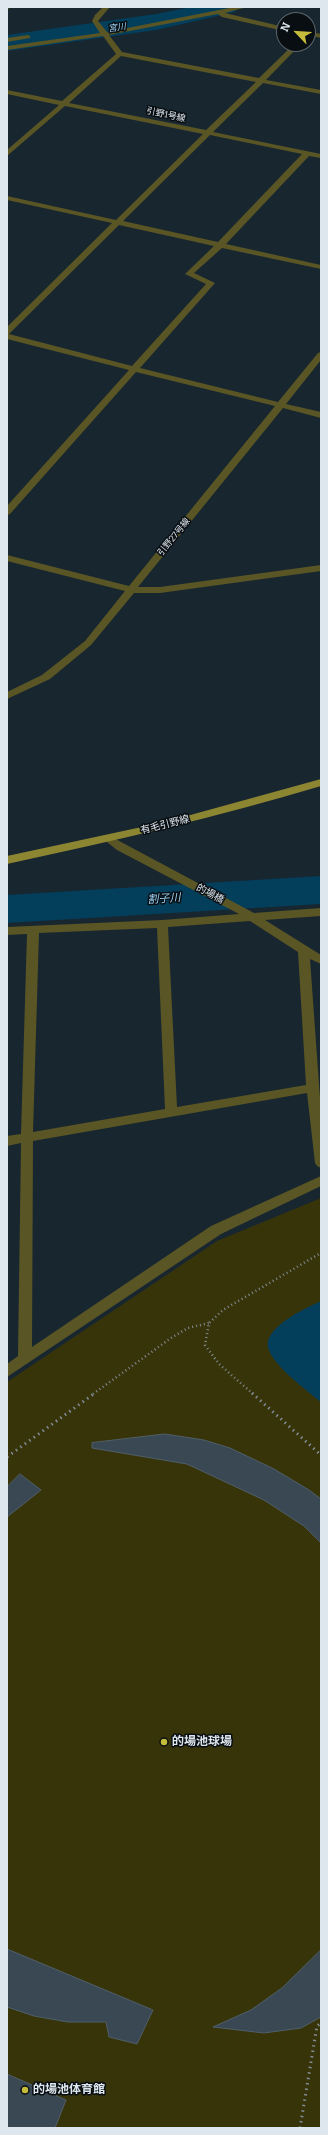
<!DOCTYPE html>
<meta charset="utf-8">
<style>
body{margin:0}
#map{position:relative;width:328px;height:2135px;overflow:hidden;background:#182630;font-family:Bitter,serif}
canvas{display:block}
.frame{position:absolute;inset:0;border:8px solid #dee7ee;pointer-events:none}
.north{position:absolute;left:276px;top:12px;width:40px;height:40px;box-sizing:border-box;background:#080e12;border:1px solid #5e656a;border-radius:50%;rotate:295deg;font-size:11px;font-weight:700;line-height:16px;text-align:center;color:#dee7ee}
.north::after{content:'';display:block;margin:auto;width:14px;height:18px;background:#c6bc3c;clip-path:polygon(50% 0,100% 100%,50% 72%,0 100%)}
</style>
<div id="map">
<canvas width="328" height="2135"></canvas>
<div class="frame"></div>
<div class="north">N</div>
</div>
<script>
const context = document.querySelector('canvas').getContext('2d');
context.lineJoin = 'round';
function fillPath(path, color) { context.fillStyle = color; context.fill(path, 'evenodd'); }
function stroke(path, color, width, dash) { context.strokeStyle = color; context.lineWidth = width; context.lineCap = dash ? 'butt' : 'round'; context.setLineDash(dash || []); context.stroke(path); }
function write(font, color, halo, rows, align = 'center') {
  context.font = font + ' Bitter,"Noto Sans JP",serif'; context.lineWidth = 3; context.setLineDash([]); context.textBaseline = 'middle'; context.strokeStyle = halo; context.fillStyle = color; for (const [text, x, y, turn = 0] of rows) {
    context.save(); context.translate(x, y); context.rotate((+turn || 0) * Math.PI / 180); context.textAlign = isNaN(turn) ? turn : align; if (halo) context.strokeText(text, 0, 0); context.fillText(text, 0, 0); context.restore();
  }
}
const green = new Path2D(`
 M321,1198v930h-314v-746l210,-141z`);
const water = new Path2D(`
 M321,1301v101c-13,-11 -58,-43 -53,-61 5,-18 38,-33 53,-40z`);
const river = new Path2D(`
 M191,7h47l-3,5 -79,18 -149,21v-16l149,-21z
 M321,876v28l-314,19v-28z`);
const building = new Path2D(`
 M165,1434l39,6 26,8 44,21 35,21 12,9v44l-17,-17 -40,-26 -77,-36 -95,-16v-5z
 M20,1474l21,16 -34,27v-30z
 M7,1949l146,61 -16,34 -28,-7 -3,-15h-38l-34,-6 -27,-9z
 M321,1950v67l-20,11 -37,5 -51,-6 38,-17 31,-22z
 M7,2074l59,26 -11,28h-48z`);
const pathFar1 = new Path2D(`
 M93,1394l78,-56 17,-10 21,-5
 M253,1394l-34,-30 -14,-19 4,-22 14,-13 98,-57`);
const path = new Path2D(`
 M252,1393l69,62
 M7,1457l88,-64
 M300,2128l17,-102 4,-3`);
const minor = new Path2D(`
 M7,7h4l-4,3z
 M103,7h7l-12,14 9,11 127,-25h13l-22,6 59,14v4l-62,-14 -4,-3 -109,21 13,17 137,26 35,-34h7l-35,36 55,10v4l-58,-11 -50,49 108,22v4l-12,-2 -83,88 95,21v4l-99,-21 -28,25 21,10 -75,85 138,34 40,-49 3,-1v8l-35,44 35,8v6l-38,-10 -145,179h22l161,-22v6l-161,22h-26l-43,52 -41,34 -43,20v-7l35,-17 43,-34 40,-50 -118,-30v-6l122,31 146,-180 -139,-34 -126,142 -3,1v-9l122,-136 -122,-31v-12l105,-104 -105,-23v-4l109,24 87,-86 -138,-28 -58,50v-6l52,-45 -52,-11v-4l55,11 54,-47 -13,-18 -96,14v-4l93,-13 -8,-12 3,-6zM121,56l135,26 -50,48 -137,-27zM210,135l92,19 -84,88 -95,-21zM119,225l95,21 -29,28 21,10 -74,82 -123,-32z
 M308,31l13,3v4l-13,-3z
 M28,35l2,1v2l-23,4v-4z
 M108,835l146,78 67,-5v8l-56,4 56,35v9l-11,-5 11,153v56l-4,-2 -2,-3 -8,-70 -274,48 -1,206 179,-121 110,-50v10l-100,48 -214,143v-13l11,-8 3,-213 -14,3v-10l14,-2 6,-200 -20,1v-8l155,-7 77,-6 -122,-64 -14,-11zM250,921l48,31 8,133 -129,22 -9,-180zM157,928l8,181 -132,23 6,-199z`);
const major = new Path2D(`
 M321,779v7c-103,31 -208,55 -314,78v-8l158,-34z`);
const markers = [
 [164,1742,4,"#c6bc3c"],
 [25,2090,4,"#c6bc3c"]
];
const farWaternames = [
 ["宮川",117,28,-8]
];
const farStreetnames = [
 ["引野1号線",166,115,12],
 ["引野27号線",174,537,-51]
];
const streetNames = [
 ["有毛引野線",165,825,-14],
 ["的場橋",210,894,28]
];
const waterNames = [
 ["割子川",164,899,-4]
];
const nearPoinames = [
 ["的場池球場",172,1742],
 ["的場池体育館",33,2090]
];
fillPath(green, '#38340a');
fillPath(water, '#033e5b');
fillPath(river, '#033e5b');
fillPath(building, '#394853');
stroke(building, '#4f5f6a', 1);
stroke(pathFar1, '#808b94', 2.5, [1, 3]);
stroke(path, '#808b94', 3, [1.5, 4]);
fillPath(minor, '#595524');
fillPath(major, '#8c8532');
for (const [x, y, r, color] of markers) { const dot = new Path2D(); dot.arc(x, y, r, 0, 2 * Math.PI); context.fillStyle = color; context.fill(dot); stroke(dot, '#080e12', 1.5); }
write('italic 9px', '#a1d6f9', '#080e12', farWaternames);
write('9px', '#dee7ee', '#080e12', farStreetnames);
write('10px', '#dee7ee', '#080e12', streetNames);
write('italic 11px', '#a1d6f9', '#080e12', waterNames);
write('bold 12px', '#dee7ee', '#080e12', nearPoinames, 'left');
</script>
